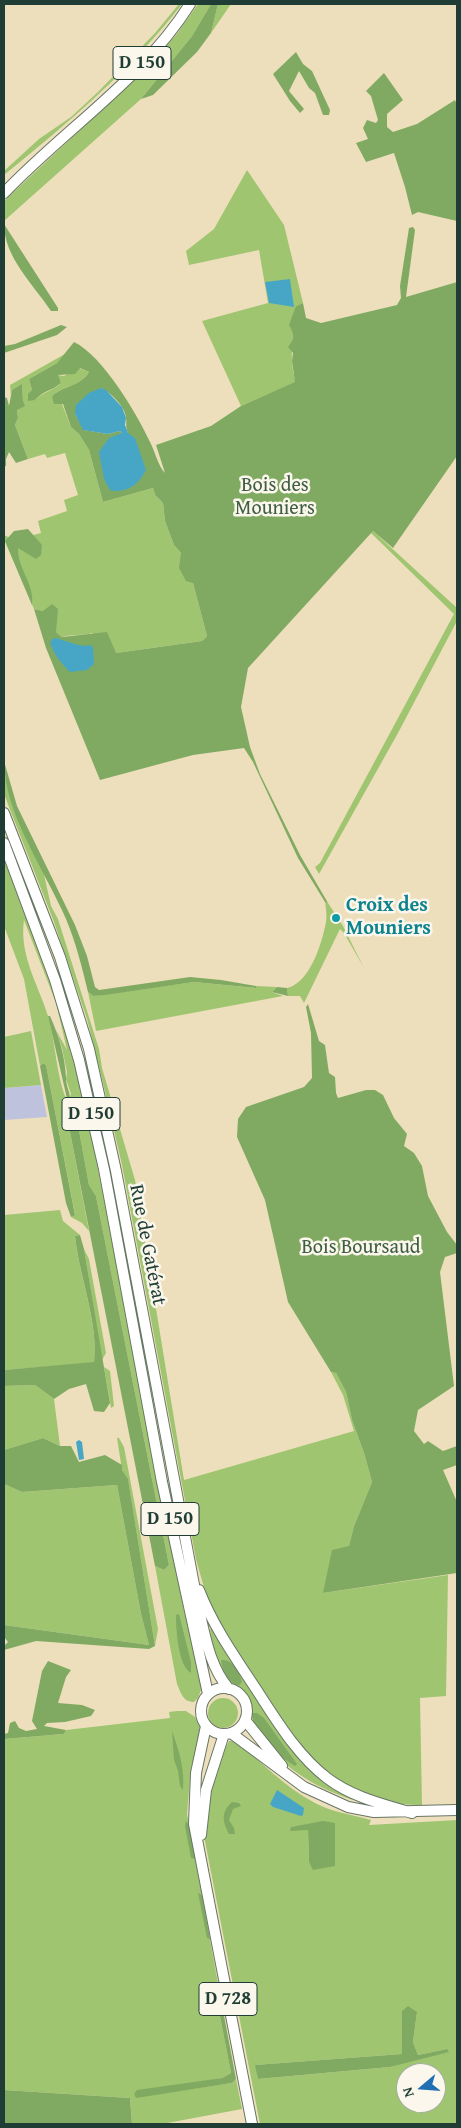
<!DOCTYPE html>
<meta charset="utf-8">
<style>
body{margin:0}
#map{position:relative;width:461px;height:2128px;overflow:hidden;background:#eddfbc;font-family:"Gentium Book Plus",serif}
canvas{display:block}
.frame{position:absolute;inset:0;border:5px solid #1f3d34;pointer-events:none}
.north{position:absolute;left:396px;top:2063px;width:50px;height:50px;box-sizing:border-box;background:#fbf7ec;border:1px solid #a3ada2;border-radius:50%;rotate:252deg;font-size:14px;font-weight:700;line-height:20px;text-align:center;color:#1f3d34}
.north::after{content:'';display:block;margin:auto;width:18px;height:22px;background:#1f6fb2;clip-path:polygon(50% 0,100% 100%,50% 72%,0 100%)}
</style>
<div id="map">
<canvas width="461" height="2128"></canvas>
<div class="frame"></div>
<div class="north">N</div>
</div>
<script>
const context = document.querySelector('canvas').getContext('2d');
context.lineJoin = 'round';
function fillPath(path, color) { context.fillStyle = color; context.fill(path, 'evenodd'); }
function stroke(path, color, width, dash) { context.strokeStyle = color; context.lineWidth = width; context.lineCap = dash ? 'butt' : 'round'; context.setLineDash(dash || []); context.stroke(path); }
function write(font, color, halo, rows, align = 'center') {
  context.font = font + ' "Gentium Book Plus",serif'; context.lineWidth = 5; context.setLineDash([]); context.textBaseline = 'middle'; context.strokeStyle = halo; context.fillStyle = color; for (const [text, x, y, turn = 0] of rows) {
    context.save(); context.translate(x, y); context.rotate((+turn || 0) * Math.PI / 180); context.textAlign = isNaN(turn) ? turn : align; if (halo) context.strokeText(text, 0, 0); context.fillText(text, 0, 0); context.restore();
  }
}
const industrial = new Path2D(`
 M41,1085l6,32 -43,3v-32z`);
const green = new Path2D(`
 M179,4h3c-51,66 -114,119 -178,171v-4l35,-32 32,-22 27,-25 57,-59z
 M198,4h13l-19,32 -51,63 -137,122v-20l136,-127 36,-39z
 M218,4h13l-20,29z
 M247,170l37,55 19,78 -7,3c-2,23 -8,54 0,76l-55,24 -39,-85 66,-18 -9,-53 -70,15 -3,-14 28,-22z
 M65,354l-8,9 -28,16 6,21c9,-9 18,-9 26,-17l-4,-8 7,1 15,-8 10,4c-8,14 -26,14 -37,24l10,8 9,23 8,7 10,16 14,52 50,-14 2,7 8,8 2,18 9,24 7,8 12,30 14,53 -5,5 -86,12 -24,-20c-10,3 -19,1 -30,4l-6,-5 -13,-21 -9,-2 -30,-70v-4l11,5 26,-7 -3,-12 29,-10 -3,-11 14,-5 -13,-42 -18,5 -2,-4 -17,5 -13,-34 3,-7 -1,-8 6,-9 -1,-16 -10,5 -1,7 -1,-12z
 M373,531l84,77v13l-59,112 -79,141 -4,-7 5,-4 134,-249 -83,-81z
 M4,774l23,67 16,29 8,36 7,13 41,130 3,19 33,112 49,300 170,-49 -11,-36 -12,-23 5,1 10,19 6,28 12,33 8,29 -18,44 -5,20 -26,47 125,-18 -2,121 -26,2 2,107c-88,1 -125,-58 -167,-124 -12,-19 -26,-38 -36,-58 -11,-20 -17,-42 -23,-64l-74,-394 -19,-82 -16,-64 -33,-97 -50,-128z
 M4,860l52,135 16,59 19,79 93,478 18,76 -4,11 -4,4c-11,0 -13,-9 -17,-18l-22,-118 9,4 5,-5 -73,-369 -7,-11 -11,-60 -9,2 20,104 -7,-8 -11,-6 4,-3 -29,-149 -3,-2 -3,3 -16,-87 -20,-53zM24,920l32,83 11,47 -11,-20 6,18 5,24 -1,7 5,15 -3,9c-12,-26 -12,-59 -20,-87 -10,-32 -29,-61 -24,-96z
 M325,902l3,1 15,23 21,42 -20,-35 -4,-4 -36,74 -4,-7h-12l-1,-8c23,-5 35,-45 39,-66 1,-6 0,-14 -1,-20z
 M194,982l61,6 1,-2 21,1 -5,5 11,4 -187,35 -8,-39 5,4z
 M31,1031l10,54 -37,3v-51z
 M60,1210l3,11 17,14 -5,1c4,41 24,88 19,127l-90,7v-155z
 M84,1249l5,10 17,94 -4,7z
 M104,1367l6,4 4,35 -3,2z
 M35,1385l19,14 6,47 -17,-8 -39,12v-64z
 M117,1438h2l5,9 34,182 -3,17 -27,-166 -6,-10z
 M4,1484l18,8 95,-7 24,129 8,31 -145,-20z
 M211,1628l70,104 72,68c-42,-14 -79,-36 -99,-78 -4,-6 -1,-15 -4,-22 -5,-9 -14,-10 -20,-16 -12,-13 -17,-38 -20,-54z
 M208 1713a15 15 0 1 1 30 0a15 15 0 1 1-30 0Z
 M177,1711h9l9,6 6,12 -5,23 -5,15 -4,47 32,175 -3,7 15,77 -9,5 -88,16 3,3 95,-14 4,-4 6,30 -80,15h-30l-2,-26 -126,-8v-351l60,-5 2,-4 104,-12 -1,-6z
 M235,1740c27,22 49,47 80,63 16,9 39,12 56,17l-2,5 88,-5v304h-197l-56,-288 7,-44 15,-45 3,-6zM306,1826l29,40 -26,-4 -1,-32 -17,-3zM417,2012l-4,30 5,13 29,-6 -57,18 -132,12 -2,-14 146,-11zM406,2073h30v30h-30z`);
const forest = new Path2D(`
 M211,4h7l-7,29 -14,19 -44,43 -12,4 51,-63z
 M296,52l7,12 9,7 18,39 -1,5h-6l-8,-22 -6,-5 -10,-17 -10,20 15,18 -4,4 -10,-12 -17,-27z
 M384,73l19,27 -16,14v13l6,5 24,-8 38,-24 2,5v116l-39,-9 -6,3 -7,-28 -11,-34 -28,9 -10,-19 12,-4 -5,-11 4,-8 9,3 2,-3 -7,-24 -5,-5z
 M4,224l54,84v3h-7c-18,-27 -47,-54 -47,-87z
 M413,227l2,3 -9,67 51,-15v174l-64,92 -20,-17 -125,137 -7,39 9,40 10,27 40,81 28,48 -3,-1 -27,-44 -45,-96 -9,-14 -51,7 -93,25 -54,-132 -12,-39 9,2 9,-7 6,5 -2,23 6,5 45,-5 9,21 86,-12 5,-5 -14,-53 -7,-2 -7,-13 2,-15 -7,-8 -9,-24 -2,-18 -8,-8 -2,-7 -50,14 -14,-52 -10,-16 -8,-7 -8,-23h-9l-2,-8c11,-10 29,-10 37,-24l-9,-4 -5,6 -17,1 3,8c-9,8 -17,7 -26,17l-7,1v-7l4,-4 -3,-11 28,-16 17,-21c29,14 63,72 76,100 5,9 8,24 15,31l-9,-28 55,-19 30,-20 54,-24 -3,-21 1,-8 -5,-6c7,-8 6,-14 1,-22l7,-19 7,-3 3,15 15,5 76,-18 4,-7 -1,-12 9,-58zM101,388c10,5 24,18 25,30 1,6 -1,9 2,15h-6l-2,-2 -12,3 -24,-4 -9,-16z
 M61,325l6,2 -10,8 -53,18v-7l11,-2z
 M22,384l1,17 2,5 -8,4 1,8 -3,7 13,34 -12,4 -7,-11 -3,7v7l-2,1v-70l3,1 2,8 3,-16z
 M28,529l14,16 -1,10 -5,4 -18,-11c-1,20 17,36 14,57l-27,-64 9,-10z
 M4,761l13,45 58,119 12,31 8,31 4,3 91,-13 31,3 35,6v2l-62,-6 -89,13 -12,1 -5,-4c-6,-25 -12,-49 -22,-73 -20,-47 -62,-105 -62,-158z
 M277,987l10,1 1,8 -16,-4z
 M308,1004l11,37 6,4 4,28 6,4 1,16 2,5 28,-8h9l8,5 11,23 13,16 -3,12 10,7 8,13 6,30 19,36 10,13v8l-12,4 -5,15 14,114 -36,24 -4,21 10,13 4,-3 15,10 14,-5v19l-14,5 14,32v71l-134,20 9,-43 17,-4 5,-20 18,-44 -8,-29 -12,-33 -6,-28 -10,-19 -5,-1 -43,-70 -23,-102 -28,-63 1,-18 8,-12 58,-20 8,-9 -1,-45 -5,-26z
 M48,1016h2c9,20 15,40 16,62 0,9 5,15 4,24l-2,1z
 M43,1063l3,2 29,150 -4,2 -5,-14 -26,-137z
 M73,1120l5,5 11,60 7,11 73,369 -5,5 -9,-4 -86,-439z
 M80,1235l4,14 26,154 -6,9 -10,-1 -8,-27 -17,5 -15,10 -19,-14 -31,1v-16l90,-8c5,-38 -15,-86 -19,-126z
 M43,1438l17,8h11l8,16 26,-7 17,10v5l6,9 27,167 -6,3 -113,-8 -32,9v-4l4,-4 -4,-5v-12l145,20 -8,-31 -24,-129 -95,7 -18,-8v-34z
 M179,1614l12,48v11c-13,-7 -15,-44 -15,-58z
 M221,1660c12,-1 17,11 21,21l-2,4c-11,0 -18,-15 -19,-25z
 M48,1661l23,9 -5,7 -8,26 24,2 13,5 -4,6 -26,6 -18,1 -3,3 22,4 -2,4 -60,5v-5l4,-1 2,-10 5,-2 4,7 7,3 11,-2 -5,-8 10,-50z
 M252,1713h5l7,5 33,46 -2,2c-19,-12 -42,-29 -43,-53z
 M172,1731c7,19 13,39 11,59l-3,-4 -2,-15 -4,-11z
 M232,1802l7,1 2,3 -8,3 -4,11 5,8 1,6h-6c-6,-12 -9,-21 3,-32z
 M186,1821l3,4 7,34 -5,-1 -6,-32z
 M323,1821l12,2v43l-22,4 -4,-8 -1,-32 -18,1 1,-4z
 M198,1893l4,2 8,44 -3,-1z
 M219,1989l17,90 -4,4 -96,15 -2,-4 3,-4 85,-12 9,-5 -15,-77z
 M408,2006l9,6 -4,30 5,13 29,-6 2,3 -59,15 -132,12 -3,-14 147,-11v-43z
 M4,2090l126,8 2,26h-128z`);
const water = new Path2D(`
 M290,279l4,28 -25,-4 -4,-21z
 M101,388l5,2 16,17 4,11 -1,7 3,8 7,5 11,32c-7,14 -19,24 -36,20l-6,-11 -5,-27 10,-14 13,-5 -2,-2 -12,3 -25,-4 -8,-16 1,-9 13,-12z
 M54,638c14,2 24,10 37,7l2,3 1,16 -7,6 -17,2c-9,-9 -16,-17 -20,-30z
 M79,1440l3,2 2,17 -5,1 -3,-18z
 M277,1790l27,18 -1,7 -2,1 -28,-9 -3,-3z`);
const major = new Path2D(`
 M4,193c61,-64 139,-114 186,-189
 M4,813l56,144 29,92 27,122 82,435c7,28 11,60 31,83
 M4,843l51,137 24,80 25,109 58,313 46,212
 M199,1590c14,36 36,67 57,99 21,32 41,66 71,89 25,19 55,26 85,35
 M201 1711a23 23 0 1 1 46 0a23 23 0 1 1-46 0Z
 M245,1720l37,46
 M206,1726l-10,47 -2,51 58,300
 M231,1733l73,54 44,20 26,5 83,-2
 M201,1835l5,-45 18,-56`);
const markers = [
 [336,918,5,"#0f9aa8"]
];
const shields = [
 [142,63,58],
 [91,1114,58],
 [170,1519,58],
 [228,1999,58]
];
const shieldNames = [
 ["D 150",142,63],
 ["D 150",91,1114],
 ["D 150",170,1519],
 ["D 728",228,1999]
];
const parkNames = [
 ["Bois des",275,486],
 ["Mouniers",275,509],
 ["Bois Boursaud",361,1248]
];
const cultureNames = [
 ["Croix des",346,906],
 ["Mouniers",346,929]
];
const streetNames = [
 ["Rue de Gatérat",147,1245,79]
];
fillPath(industrial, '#bfc2dd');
fillPath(green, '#a0c570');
fillPath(forest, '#80aa62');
fillPath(water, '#47a6c6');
stroke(major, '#677664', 12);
stroke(major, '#fff', 10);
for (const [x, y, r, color] of markers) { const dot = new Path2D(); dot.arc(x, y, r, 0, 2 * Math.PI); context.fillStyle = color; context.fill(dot); stroke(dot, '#fbf7ec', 2); }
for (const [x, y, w] of shields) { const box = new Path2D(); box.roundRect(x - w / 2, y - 16.5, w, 33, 4); context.fillStyle = '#fbf7ec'; context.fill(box); stroke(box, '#1f3d34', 1); }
write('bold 19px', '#1f3d34', null, shieldNames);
write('20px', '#3f5f43', '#fbf7ec', parkNames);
write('bold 20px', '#0d838f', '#fbf7ec', cultureNames, 'left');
write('20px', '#1f3d34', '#fbf7ec', streetNames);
</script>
